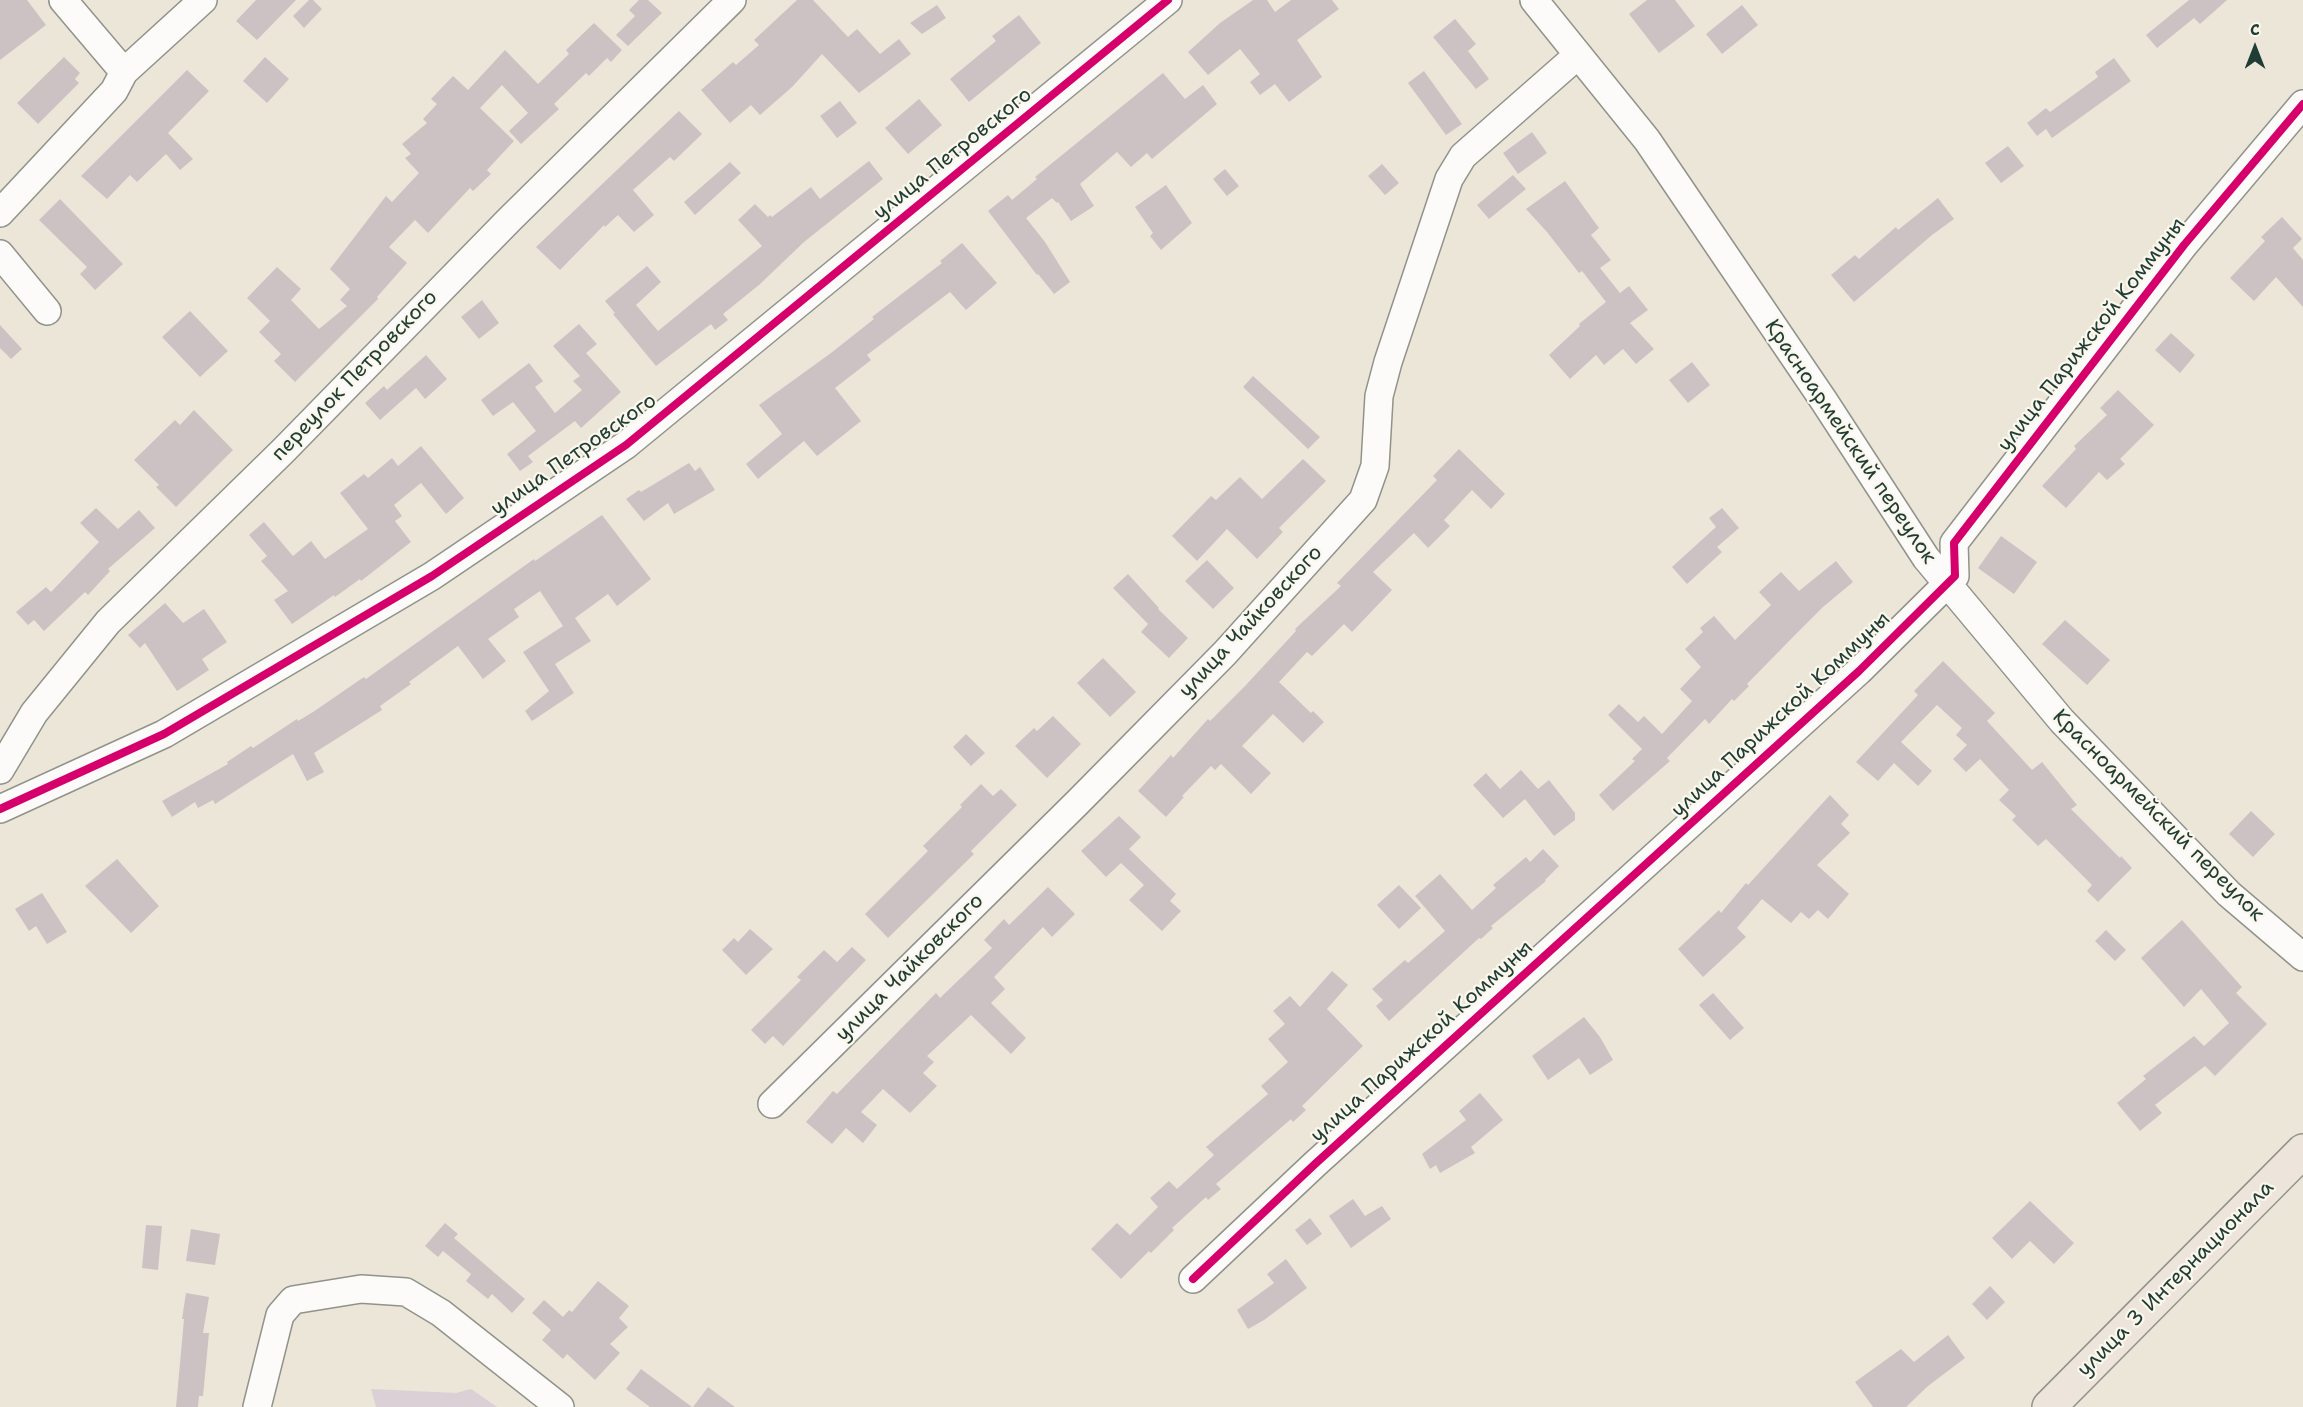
<!DOCTYPE html>
<meta charset="utf-8">
<style>
body{margin:0}
#map{position:relative;width:2303px;height:1407px;overflow:hidden;background:#ebe6d8;font-family:"Shantell Sans",sans-serif}
canvas{display:block}
.north{position:absolute;left:2225px;top:18px;width:60px;height:60px;-webkit-text-stroke:4px #fbf7ec;paint-order:stroke;rotate:0deg;font-size:16px;font-weight:700;line-height:24px;text-align:center;color:#1f3d34}
.north::after{content:'';display:block;margin:auto;width:21px;height:27px;background:#1f3d34;clip-path:polygon(50% 0,100% 100%,50% 72%,0 100%)}
</style>
<div id="map">
<canvas width="2303" height="1407"></canvas>
<div class="north">С</div>
</div>
<script>
const context = document.querySelector('canvas').getContext('2d');
context.lineJoin = 'round';
function fillPath(path, color) { context.fillStyle = color; context.fill(path, 'evenodd'); }
function stroke(path, color, width, dash) { context.strokeStyle = color; context.lineWidth = width; context.lineCap = dash ? 'butt' : 'round'; context.setLineDash(dash || []); context.stroke(path); }
function write(font, color, halo, rows, align = 'center') {
  context.font = font + ' "Shantell Sans",sans-serif'; context.lineWidth = 4.5; context.setLineDash([]); context.textBaseline = 'middle'; context.strokeStyle = halo; context.fillStyle = color; for (const [text, x, y, turn = 0] of rows) {
    context.save(); context.translate(x, y); context.rotate((+turn || 0) * Math.PI / 180); context.textAlign = isNaN(turn) ? turn : align; if (halo) context.strokeText(text, 0, 0); context.fillText(text, 0, 0); context.restore();
  }
}
const industrial = new Path2D(`
 M371,1389l85,4 15,-4 26,18h-121z`);
const building = new Path2D(`
 M0,0h27l19,25 -46,35z
 M256,0h40l-39,40 -21,-19z
 M309,0h4l9,9 -18,19 -11,-12z
 M639,0h9l14,13 -34,33 -12,-11 19,-19 -6,-6z
 M797,0h16l35,37 9,-8 23,25 19,-15 12,15 -52,39 -37,-39 -30,33 -32,28 -9,-10 -21,18 -29,-33 32,-28 3,3 23,-20 -5,-5z
 M1253,0h14l8,12 16,-12h41l7,9 -42,31 25,37 -33,25 -14,-18 -15,11 -10,-13 10,-8 -20,-25 -32,26 -20,-23 32,-29z
 M1647,0h28l20,26 -36,27 -30,-39z
 M2189,0h38l-27,24 -6,-6 -37,30 -11,-13z
 M937,5l9,13 -24,16 -12,-11z
 M1742,5l16,20 -36,29 -16,-20z
 M1019,15l22,28 -72,59 -19,-23 46,-38 -4,-5z
 M1455,19l21,25 -8,7 21,28 -13,10 -43,-52z
 M594,23l28,27 -11,12 -4,-4 -18,18 -3,-3 -32,31 5,5 -38,35 -12,-13 19,-18 -26,-28 -22,23 34,33 -27,29 4,4 -18,17 -3,-3 -42,45 -13,-13 -26,27 18,16 -30,34 1,2 -83,83 -21,-21 7,-7 -22,-22 11,-11 -23,-23 30,-31 24,22 -10,11 28,29 28,-23 -7,-6 10,-11 -20,-20 56,-73 6,6 27,-29 -14,-15 6,-4 -9,-10 25,-21 -4,-4 14,-15 -6,-5 22,-23 15,14 37,-40 33,34 31,-30 -3,-4z
 M64,57l16,16 -5,6 4,4 -41,41 -21,-21z
 M265,57l24,22 -22,24 -24,-22z
 M2114,58l17,23 -79,57 -6,-9 -9,7 -10,-13 19,-15 4,4 48,-35 -3,-5z
 M187,70l22,21 -41,42 25,26 -13,11 -14,-16 -29,28 -7,-7 -23,24 -26,-23z
 M1424,71l38,53 -16,11 -38,-52z
 M1163,73l22,26 18,-14 14,19 -65,55 -5,-6 -16,14 -14,-15 -37,32 14,22 -23,15 -13,-19 -1,1 -5,-5 -26,20 19,24 25,40 -16,12 -16,-20 -1,1 -49,-64 20,-16 4,5 25,-21 -2,-2z
 M919,99l23,26 -34,29 -23,-26z
 M840,101l17,22 -20,15 -17,-22z
 M679,111l23,23 -28,27 -4,-4 -37,33 21,25 -20,17 -16,-17 -13,12 -1,-2 -44,45 -24,-23z
 M1532,132l15,21 -29,21 -15,-21z
 M2008,146l16,20 -23,17 -16,-20z
 M869,161l14,18 -79,63 -45,43 -36,29 5,6 -13,10 -4,-6 -55,42 -43,-52 2,-1 -10,-12 42,-35 14,16 -25,23 22,26 104,-85 -24,-26 17,-16 13,13 2,-2 2,2 39,-30 9,12z
 M730,162l11,11 -46,42 -11,-13z
 M1382,164l17,19 -14,12 -17,-19z
 M1225,169l14,17 -12,10 -14,-17z
 M1513,175l13,14 -37,30 -12,-14z
 M1565,181l34,47 -8,7 20,25 -11,8 20,25 9,-7 19,24 -18,13 24,26 -18,15 -13,-15 -19,16 -8,-10 -26,24 -21,-24 31,-29 -1,-2 27,-22 -24,-31 -3,2 -32,-41 -21,-23z
 M1166,185l26,38 -31,27 -11,-14 3,-3 -18,-26z
 M1938,198l16,21 -22,16 -78,67 -23,-27 24,-20 4,4 37,-32 2,3z
 M60,199l63,65 -28,26 -15,-16 7,-7 -48,-47z
 M2282,217l20,22 -9,9 10,12v47l-27,-30 -22,24 -24,-23 35,-37 -4,-4z
 M962,243l35,40 -31,27 -16,-18 -83,63 4,5 -36,28 26,33 -44,35 -13,-15 -46,38 -12,-15 36,-30 -23,-29 72,-52 43,-34 -2,-2 70,-54 -2,-2z
 M482,300l17,23 -20,16 -18,-22z
 M190,311l38,40 -28,26 -38,-40z
 M579,324l18,20 -11,9 35,39 -40,36 -6,-7 -47,35 5,6 -13,9 -13,-17 29,-23 -23,-29 -20,14 -12,-16 48,-37 14,18 -8,6 20,26 27,-23 -9,-9 7,-5 -27,-30z
 M0,325l22,24 -11,10 -11,-11z
 M2171,333l24,22 -15,18 -25,-23z
 M426,355l21,24 -22,20 -9,-11 -36,32 -15,-17 19,-17 3,4z
 M1692,362l18,23 -22,18 -19,-23z
 M1253,376l67,61 -12,12 -65,-62z
 M2118,390l36,35 -34,34 5,5 -18,16 -8,-8 -33,36 -24,-22 34,-37 -2,-3 33,-31 -7,-7z
 M194,410l39,40 -57,57 -20,-20 3,-2 -25,-25 41,-40 5,5z
 M421,446l43,52 -18,16 -25,-31 -27,22 8,11 -7,5 16,21 -50,39 -1,-2 -25,18 -1,-2 -42,29 -18,-24 14,-9 -27,-30 6,-5 -18,-21 15,-13 29,34 18,-15 14,18 43,-30 -28,-36 24,-19 4,4 24,-20 6,8z
 M1459,449l46,45 -14,15 -19,-19 -28,30 6,6 -22,22 -14,-15 -41,39 19,18 -40,42 -8,-8 -32,32 -5,-4 -28,30 32,31 2,-2 11,11 -21,21 -30,-29 -31,32 29,27 -20,21 -30,-30 -6,6 -4,-4 -29,30 2,1 -18,20 -28,-26 33,-36 2,3 35,-39 2,2 35,-35 51,-55 -1,-2 46,-43 -4,-3 100,-103 -4,-4z
 M1303,459l23,22 -47,47 4,4 -26,27 -30,-30 -30,32 -25,-25 39,-40 5,4 24,-23 22,22z
 M689,463l6,8 5,-4 15,23 -41,24 -6,-11 -24,18 -18,-22 13,-9 2,2z
 M96,508l22,21 21,-19 16,18 -47,41 2,2 -22,24 -3,-3 -41,39 -10,-11 -6,5 -12,-13 30,-25 5,5 48,-50 -19,-19z
 M1722,508l17,20 -22,19 5,5 -35,32 -15,-17 44,-40 -7,-9z
 M602,515l49,64 -34,27 -9,-12 -33,24 16,23 -36,23 19,29 -42,28 -7,-10 24,-20 -26,-39 40,-26 -23,-35 -26,18 5,8 -31,22 18,22 -23,18 -25,-33 -49,36 2,2 -31,22 2,4 -68,43 10,19 -17,9 -14,-27 -78,50 -2,-4 -15,8 -3,-6 -23,15 -10,-16 66,-37 -1,-2 24,-16 2,2 44,-29 1,2 15,-9 51,-35 2,2 168,-120 1,2z
 M2001,536l36,26 -23,32 -36,-26z
 M1207,560l27,28 -21,21 -28,-28z
 M1836,561l17,21 -30,25 -30,30 -46,47 2,2 -15,15 -2,-2 -23,25 -4,-5 -38,39 3,3 -57,50 -14,-16 36,-34 -3,-2 10,-10 -34,-34 11,-11 19,18 6,-6 18,18 30,-33 -12,-12 21,-22 -16,-18 18,-17 -3,-4 14,-12 21,24 36,-35 -12,-13 22,-20 18,19z
 M1128,574l31,34 -1,1 30,29 -19,20 -28,-26 7,-8 -35,-36z
 M165,603l18,20 21,-14 23,33 -25,17 7,11 -32,21 -32,-48 -5,5 -12,-13z
 M2065,620l45,40 -23,25 -45,-41z
 M1103,658l33,34 -26,25 -33,-34z
 M1943,661l52,52 -8,8 45,49 10,-8 35,43 -6,4 49,49 1,-2 11,12 -34,34 -11,-11 5,-6 -46,-46 -8,7 -26,-26 4,-4 -17,-16 10,-10 -29,-31 -14,13 -13,-13 14,-14 -11,-10 6,-7 -25,-23 -36,37 31,29 -14,15 -24,-23 -16,18 -22,-19 62,-67 -4,-4z
 M1053,716l28,28 -34,34 -32,-32 19,-18 3,3z
 M966,734l19,19 -14,13 -18,-19z
 M1521,770l17,19 11,-9 26,33v7l-21,16 -29,-37 -22,19 -30,-33 13,-12 14,16z
 M981,784l12,12 8,-7 16,16 -46,46 3,3 -86,84 -23,-24 63,-63 -5,-5 39,-39 -2,-2z
 M1830,795l19,20 -8,9 9,9 -33,32 32,29 -21,25 -10,-9 -9,9 -8,-7 -10,11 -29,-24 -25,29 9,9 -43,40 -25,-28 41,-39 2,3 25,-30 2,2z
 M2251,811l24,23 -22,23 -24,-23z
 M1119,816l22,21 -12,12 47,45 -6,7 11,10 -19,20 -33,-31 15,-15 -23,-22 -15,14 -25,-26z
 M1543,849l16,17 -14,14 1,1 -55,45 2,2 -12,11 -2,-1 -90,83 -13,-15 7,-6 -11,-11 33,-29 3,3 37,-32 -30,-35 25,-22 32,36 24,-22 -3,-3 33,-28 4,5z
 M117,859l42,47 -28,27 -46,-47z
 M1399,885l22,23 -22,21 -22,-24z
 M1048,887l27,27 -23,23 -9,-10 -49,50 11,12 -14,14 35,35 -15,16 -40,-39 -44,41 7,6 -11,11 14,13 -27,27 -27,-24 -22,23 16,13 -14,18 -17,-15 -14,16 -26,-22 27,-31 4,3 99,-101 4,5 52,-50 -8,-8 20,-21 5,6z
 M42,893l25,39 -20,12 -11,-18 -7,5 -14,-22z
 M2182,920l60,67 -6,6 31,31 -52,52 -10,-10 -50,39 7,8 -22,18 -23,-28 29,-24 -3,-3 51,-40 10,10 25,-23 -28,-34 -17,18 -43,-49z
 M750,929l23,20 -27,26 -24,-25 12,-12 4,4z
 M2106,930l20,20 -11,11 -20,-20z
 M852,947l14,13 -83,86 -10,-10 -8,8 -14,-14 50,-50 -4,-3 27,-27 13,12z
 M1332,971l16,14 -21,24 36,37 -61,60 4,4 -13,12 -2,-3 -75,65 5,5 -13,11 -2,-3 -34,31 2,2 -23,23 -2,-2 -28,28 -30,-30 26,-26 13,12 28,-28 -8,-9 19,-17 8,8 37,-34 -8,-8 62,-53 -7,-8 27,-24 -20,-23 17,-15 -12,-13 17,-15 10,11z
 M1713,993l31,35 -14,12 -31,-35z
 M1584,1017l16,20 13,23 -23,15 -11,-17 -31,22 -16,-24z
 M1480,1093l23,27 -32,27 4,6 -35,20 -4,-8 -6,4 -8,-15 44,-34 -7,-9z
 M1353,1199l12,17 17,-10 9,13 -40,29 -22,-32z
 M2030,1201l44,42 -20,21 -24,-23 -18,18 -20,-21z
 M1310,1218l12,16 -15,11 -12,-15z
 M445,1223l13,11 -4,4 71,61 -13,14 -20,-19 -4,5 -22,-18 5,-7 -28,-23 -5,6 -13,-11z
 M146,1225l16,1 -4,44 -16,-2z
 M191,1229l29,5 -5,31 -29,-4z
 M1286,1259l21,29 -43,32 -16,9 -11,-19 37,-27 -7,-9z
 M598,1281l31,25 -10,12 9,9 -18,17 10,9 -25,27 -28,-26 -4,5 -21,-19 9,-10 -19,-17 12,-13 19,17 6,-7 3,2z
 M1990,1286l15,16 -18,18 -15,-16z
 M186,1293l23,4 -6,36h6l-6,63h-4l-1,11h-22l8,-88h-2z
 M1948,1335l17,23 -37,28 -22,21h-33l-18,-25 46,-33 13,13z
 M641,1369l51,38h-42l-24,-18z
 M708,1387l27,20h-42z`);
const minor = new Path2D(`
 M63,0l61,72
 M1534,0l113,140 177,261 102,157 136,163 167,173 74,63
 M0,213l114,-122 10,-19 79,-72
 M0,254l47,57
 M0,770l34,-57 74,-91 175,-171 226,-231 223,-220
 M0,809l164,-75 268,-158 194,-131 542,-445
 M772,1104l305,-301 148,-150 138,-153 12,-34 4,-70 9,-34 61,-183 14,-23 115,-101
 M1193,1279l122,-115 544,-493 96,-95 -1,-33 230,-298 119,-141
 M257,1407l23,-92 13,-15 68,-11 45,3 35,21 119,94`);
const major = new Path2D(`
 M2049,1407l254,-256`);
const cycleway = new Path2D(`
 M0,809l164,-75 268,-158 194,-131 542,-445
 M1193,1279l122,-115 544,-493 96,-95 -1,-33 230,-298 119,-141`);
const streetNames = [
 ["улица Петровского",953,154,-39],
 ["улица Парижской Коммуны",2092,335,-52],
 ["переулок Петровского",355,376,-46],
 ["Красноармейский переулок",1850,442,56],
 ["улица Петровского",574,455,-35],
 ["улица Чайковского",1251,622,-47],
 ["улица Парижской Коммуны",1781,715,-43],
 ["Красноармейский переулок",2158,816,45],
 ["улица Чайковского",910,968,-45],
 ["улица Парижской Коммуны",1422,1042,-42],
 ["улица 3 Интернационала",2176,1279,-45]
];
fillPath(industrial, '#dad0d5');
fillPath(building, '#cdc2c3');
stroke(minor, '#91938a', 30);
stroke(major, '#91938a', 36);
stroke(minor, '#fcfbf9', 27);
stroke(major, '#ede5dc', 33);
stroke(cycleway, '#d6006c', 8);
write('21px', '#1f3d34', '#fbf7ec', streetNames);
</script>
